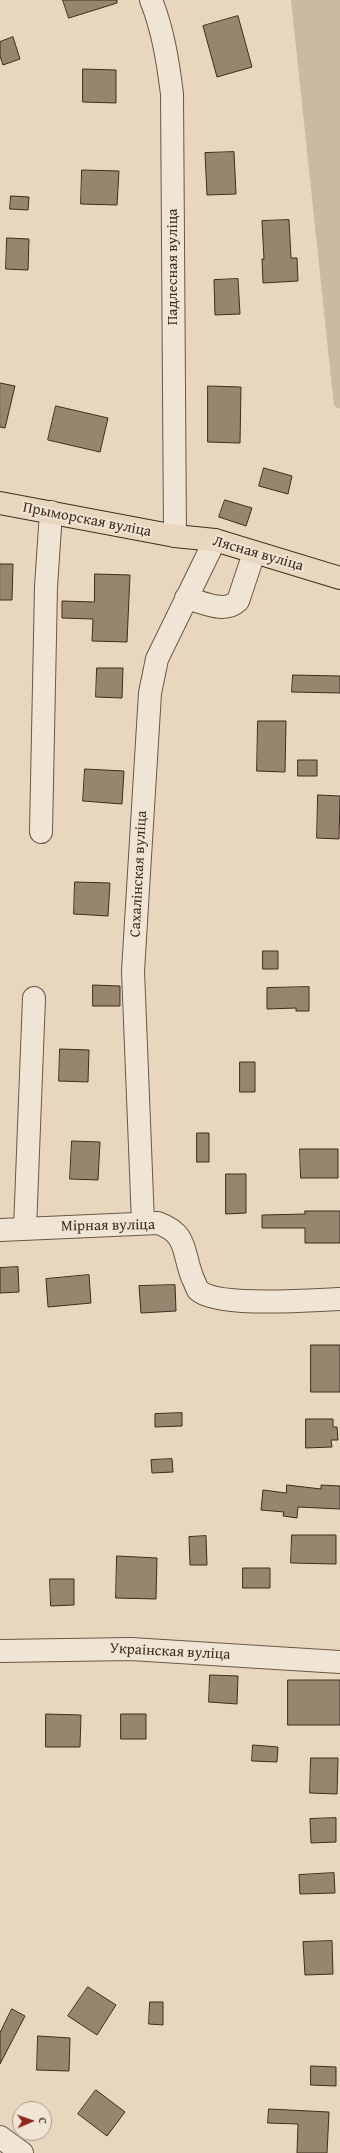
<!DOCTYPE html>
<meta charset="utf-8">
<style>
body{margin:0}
#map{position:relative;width:340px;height:2153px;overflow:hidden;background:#e8d7be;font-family:"Gentium Book Plus",serif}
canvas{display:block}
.north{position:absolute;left:12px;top:2101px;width:40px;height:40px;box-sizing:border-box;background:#f0e5d5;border:1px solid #aa9b8b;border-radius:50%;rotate:88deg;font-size:11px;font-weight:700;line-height:16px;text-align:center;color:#402c1b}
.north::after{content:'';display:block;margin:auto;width:14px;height:18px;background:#8f2418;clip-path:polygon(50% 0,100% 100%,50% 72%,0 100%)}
</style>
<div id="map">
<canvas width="340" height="2153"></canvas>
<div class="north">С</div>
</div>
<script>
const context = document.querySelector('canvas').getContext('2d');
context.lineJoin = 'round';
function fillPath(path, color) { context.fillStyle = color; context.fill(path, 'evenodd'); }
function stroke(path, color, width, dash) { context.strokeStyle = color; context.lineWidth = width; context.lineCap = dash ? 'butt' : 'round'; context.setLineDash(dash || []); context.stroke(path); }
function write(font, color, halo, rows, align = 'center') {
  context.font = font + ' "Gentium Book Plus",serif'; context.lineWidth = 4; context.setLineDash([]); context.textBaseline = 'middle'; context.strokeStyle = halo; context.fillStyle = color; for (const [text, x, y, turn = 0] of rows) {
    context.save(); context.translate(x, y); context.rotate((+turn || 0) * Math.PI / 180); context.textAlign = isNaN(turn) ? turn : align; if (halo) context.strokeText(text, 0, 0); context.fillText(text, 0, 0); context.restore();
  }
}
const green = new Path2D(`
 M291,0h49v409l-6,-3z`);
const building = new Path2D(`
 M63,0h54v3l-48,15z
 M238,16l14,51 -35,10 -14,-51z
 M13,37l7,22 -17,6 -3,-9v-14z
 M83,69l33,1v33l-33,-1z
 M234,152l2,42 -29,1 -2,-42z
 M82,170l37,1 -2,34 -36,-1z
 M11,196l18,1 -1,13 -18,-1z
 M289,220l2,38h6l1,23 -35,2 -1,-24h2l-2,-38z
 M7,238l22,1 -1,31 -22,-1z
 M238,279l2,35 -25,1 -1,-35z
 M0,383l15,3 -10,42 -5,-1z
 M208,386l33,1 -1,56 -32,-1z
 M56,406l52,12 -8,34 -52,-12z
 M264,468l28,8 -4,18 -29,-8z
 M225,500l27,8 -6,18 -27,-9z
 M0,564h13l-1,36h-12z
 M95,574l35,1 -3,67 -35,-1 1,-22 -31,-1v-17l32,1z
 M97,668h26l-1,30 -26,-1z
 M293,675l47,1v17l-48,-1z
 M258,721h28l-1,51 -28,-1z
 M298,760h19v16h-19z
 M85,769l39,2 -2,33 -39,-3z
 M318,795l22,1 -1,43 -22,-1z
 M75,882l35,1 -2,33 -34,-2z
 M263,951h15v18h-15z
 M93,985l27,1v20h-27z
 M309,987v24h-13v-3l-29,1v-21z
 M60,1049l29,1 -1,32 -29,-1z
 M240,1062h15v30h-15z
 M197,1133h12v29h-12z
 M72,1141l28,1 -2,38 -28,-1z
 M300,1149h38v29h-37z
 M226,1174h20v39l-20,1z
 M305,1211h35v32h-35v-15h-43v-13l43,-1z
 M18,1267l1,25 -19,1v-25z
 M89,1275l2,28 -43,4 -2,-28z
 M175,1285l1,26 -35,2 -2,-27z
 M311,1345h29v47h-29z
 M182,1413v13l-27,1v-13z
 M306,1419h27v8h4l1,13h-7l1,7 -26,1z
 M172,1459l1,13 -21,1 -1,-13z
 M287,1485l34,4v-4l19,1v23l-42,-2 -1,11 -14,-2 1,-4 -23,-2 2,-20 23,3z
 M292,1535h44v29l-45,-1z
 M206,1536l1,29h-17l-1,-28z
 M117,1556l40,2 -1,41 -40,-1z
 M243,1568h27v20h-27z
 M50,1579h24v26l-23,1z
 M210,1675l28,1 -1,28 -28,-2z
 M288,1680h52v45h-52z
 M46,1714l35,1 -1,32h-34z
 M121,1714h25v25h-25z
 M253,1745l25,2 -1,15 -25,-1z
 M311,1758h27l-1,36 -27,-1z
 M336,1818v24l-25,1 -1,-24z
 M334,1873l1,20 -35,1 -1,-19z
 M332,1941l1,33 -28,1 -2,-33z
 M88,1987l28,18 -19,30 -29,-19z
 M150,2002h13v23l-14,-1z
 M12,2009l13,7 -25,48v-31z
 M38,2036l32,2 -1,33 -32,-1z
 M311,2066l25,1v19l-25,-1z
 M96,2090l29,22 -18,24 -29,-22z
 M269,2109l60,3 -2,41h-30l1,-29 -30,-1z`);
const minor = new Path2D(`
 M151,0c12,30 17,62 21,94l3,442
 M186,598c17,4 38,16 52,3l16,-48
 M41,832l5,-245 5,-75
 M143,1223l-10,-252 17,-278 7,-34 58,-119
 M25,1229l9,-231
 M0,1230l158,-7c31,11 24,30 35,56 2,3 3,8 5,11 19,18 114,10 142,9
 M0,1651l131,-2 209,13
 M0,2137l22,16`);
const major = new Path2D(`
 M0,503l175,33 40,4 125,38`);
const streetNames = [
 ["Падлесная вуліца",173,267,-90],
 ["Прыморская вуліца",87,520,11],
 ["Лясная вуліца",258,554,16],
 ["Сахалінская вуліца",139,874,-87],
 ["Мірная вуліца",108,1226,-1],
 ["Украінская вуліца",170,1652,3]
];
fillPath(green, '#cbbaa2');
fillPath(building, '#978570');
stroke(building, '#402c1b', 1);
stroke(minor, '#6a5744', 24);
stroke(major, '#402c1b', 24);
stroke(minor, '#f0e5d5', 22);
stroke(major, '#e8d7be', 22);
write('15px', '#402c1b', '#f0e5d5', streetNames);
</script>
